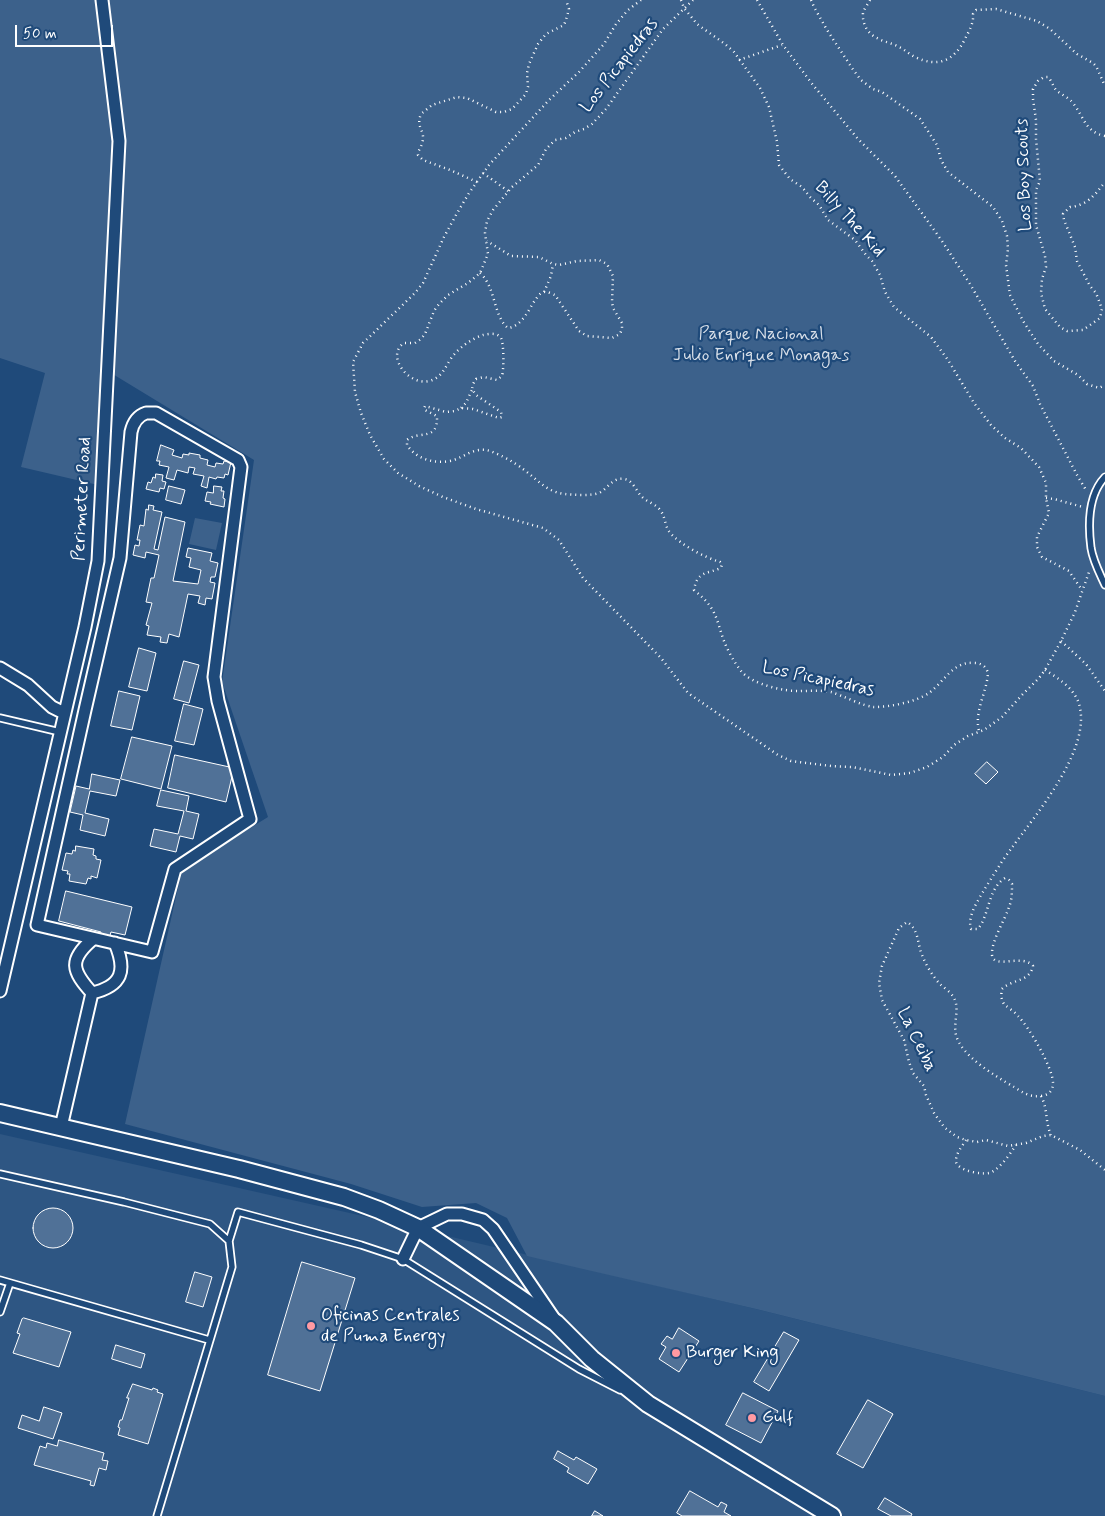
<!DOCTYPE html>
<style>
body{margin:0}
#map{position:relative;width:1105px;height:1516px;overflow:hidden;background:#1f4a7a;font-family:Mynerve,sans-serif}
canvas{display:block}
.scale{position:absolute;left:15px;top:25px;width:98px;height:22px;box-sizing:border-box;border:2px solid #fff;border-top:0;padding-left:6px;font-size:15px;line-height:18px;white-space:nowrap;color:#fff;-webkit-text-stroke:4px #1f4a7a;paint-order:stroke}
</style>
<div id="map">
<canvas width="1105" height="1516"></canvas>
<div class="scale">50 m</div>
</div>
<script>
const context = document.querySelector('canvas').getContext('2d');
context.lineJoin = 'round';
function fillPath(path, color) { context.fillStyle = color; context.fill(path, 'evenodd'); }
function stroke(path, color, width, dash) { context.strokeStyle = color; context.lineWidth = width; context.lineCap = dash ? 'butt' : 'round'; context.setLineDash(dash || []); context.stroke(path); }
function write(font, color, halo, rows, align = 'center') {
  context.font = font + ' Mynerve,sans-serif'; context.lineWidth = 4.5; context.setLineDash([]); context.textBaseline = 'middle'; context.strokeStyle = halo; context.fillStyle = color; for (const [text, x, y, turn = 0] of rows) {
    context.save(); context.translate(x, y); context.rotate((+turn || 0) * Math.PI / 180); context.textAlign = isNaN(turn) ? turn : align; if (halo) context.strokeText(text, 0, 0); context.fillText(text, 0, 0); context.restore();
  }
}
const built = new Path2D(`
 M0,1134l363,82 393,93 349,87v120h-1105z`);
const green = new Path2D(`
 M0,0h1105v1396l-349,-87 -229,-53 -20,-38 -31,-15 -54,4 -71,-23 -226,-60 57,-254 86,-53 -46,-135 32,-222 -143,-87 -13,112 -77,-18 24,-94 -45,-15z
 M195,518l27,5 -6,27 -27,-6z`);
const building = new Path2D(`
 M161,445l13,5 -2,5 10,3 1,-4 6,1v-2l11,2v3l8,2 -1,5 8,2 1,-4 7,1 1,-3 7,1 -3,13 -3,-1 -1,4 -7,-1 -1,2 -7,-2 -2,11 -6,-2 3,-10 -11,-2 2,-6 -6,-1 -1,6 -11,-3 -3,10 -8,-2 3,-11 -10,-2 1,-4h-3z
 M156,474l7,1 -1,6 4,1 -2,7 -4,-1 -1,4 -13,-3 2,-7 3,1 2,-6 2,1z
 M169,486l16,4 -4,14 -15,-4z
 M214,486l8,1 -1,4h3l-1,7 2,1 -1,8 -14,-3 1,-2 -6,-1 2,-9 6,1z
 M149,505l5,1 -1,4 9,2 -8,37 4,1 7,-33 20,5 -12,59 25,3 3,-14 -12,-3 2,-9 -5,-1 2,-9 24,5 -2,8 8,2 -3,14h-4l-1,5 5,1 -3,16 -6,-1 -1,7 -7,-2 2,-7 -12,-2 -9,43 -10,-3 -2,9 -7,-1 1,-5 -14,-2 2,-9 -3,-1 6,-22 -6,-1 5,-24h3l5,-23 -13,-3 -1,6 -12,-3 2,-10 4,1 1,-6h-3l3,-15 4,1 2,-17 2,1z
 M139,648l17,5 -9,38 -18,-4z
 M184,661l15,4 -10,38 -15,-4z
 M119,691l21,5 -8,34 -21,-4z
 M184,704l19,5 -9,36 -19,-4z
 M132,737l40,9 -11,43 -40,-10z
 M175,755l59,13 -8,34 -58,-14z
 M987,762l11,10 -12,12 -11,-10z
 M92,774l28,6 -4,16 -26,-5 -5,22 24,6 -4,17 -25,-6 3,-15 -13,-3 6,-26 13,3z
 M161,790l28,6 -3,15 13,3 -6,25 -13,-3 -4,16 -26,-6 4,-17 24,5 6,-23 -27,-5z
 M76,846l18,3 -1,6 3,1v3l5,1 -4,18 -6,-2v3l-3,-1 -2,6 -17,-3 1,-7h-3l1,-3 -6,-1 4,-17 6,1 1,-4 2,1z
 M66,891l66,16 -7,28 -14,-3 -2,7 -9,-3 1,-4 -42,-11z
 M33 1228a20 20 0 1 1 40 0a20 20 0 1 1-40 0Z
 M302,1262l53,16 -35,113 -52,-16z
 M195,1272l17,5 -9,30 -17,-5z
 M24,1318l47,14 -12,35 -46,-14 7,-19 -3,-1 5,-14z
 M679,1328l20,13 -20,31 -20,-13 7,-12 -5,-3 6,-8 5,3z
 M784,1332l15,8 -30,51 -15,-9z
 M116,1345l29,9 -4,14 -29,-9z
 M133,1384l19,6 1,-2 5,2 -1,2 6,2 -15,50 -30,-9 2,-7 -2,-1 2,-7h2l7,-22h-2z
 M743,1393l35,18 -17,32 -35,-18z
 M868,1400l25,14 -30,54 -26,-14z
 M44,1407l18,6 -9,26 -35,-11 4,-13 17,6z
 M59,1440l45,13 -2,7 6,1 -2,9 -7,-2 -5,18 -4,-1 1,-4 -57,-16 6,-19 6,2 1,-5 10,3z
 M558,1451l16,9 2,-3 21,12 -9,15 -21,-12 2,-4 -15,-9z
 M690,1491l28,16 3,-5 6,3 -3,7 7,4h-49l-5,-3z
 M885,1498l27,16 -1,2h-20l-13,-7z
 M595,1511l8,5h-11z`);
const path = new Path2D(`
 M641,0l-13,10 -12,14 -12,20 -25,28 -30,28 -60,65 -20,28 -13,22 -12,22 -21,46 -8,10 -52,50 -10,19 2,30 6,21 9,22 14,24 14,14 21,13 24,11 33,12 67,19 16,12 24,38 78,80 27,35 90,62 13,6 40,5 21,1 39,8 19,-2 17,-6 16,-10 11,-12 14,-9 16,-6 18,-13 20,-22 17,-17 6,-8 16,-29 14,-29 14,-40
 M681,0l3,8 13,16 28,20 9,8 26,36 9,19 8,35 2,23 11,14 12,8 8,10 9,8 9,15 27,20 11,15 6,6 8,14 5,17 9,15 37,30 17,23 26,43 17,22 14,13 16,10 18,19 7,16v15l3,15 -12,24v10l5,10 27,14 13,19
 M693,0l-30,29 -57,80 -14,15 -8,5 -9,3 -9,6 -11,2 -9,9 -8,16 -26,22 -19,23 -6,11 -2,12 3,21 -8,19 -12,10 -20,12 -9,9 -5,7 -9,23 -4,5 -6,4h-11c-19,13 5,43 25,38 13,-3 16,-14 23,-24 8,-10 19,-18 31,-22 6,-1 14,-3 18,3 3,6 3,31 1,38l-5,4 -13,-3 -8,2 -3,5 -1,5 4,6 25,17 1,5 -3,1 -26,-9 -12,-1 -6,3 -9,1 -21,-6 -1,2 1,2 12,6c1,26 -18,14 -30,24v5c9,14 27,19 43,16 14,-3 24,-15 40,-10 11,4 24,11 33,18 14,10 23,23 42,25 8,1 27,2 34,-1 9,-4 13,-16 25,-14 9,1 12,12 18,18 5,5 14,7 18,13 6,7 4,16 11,24 12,12 33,23 49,28l2,2 -1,4c-14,6 -24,3 -27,22 7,6 13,11 18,19 6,10 8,22 12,32 4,10 10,21 17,30 10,13 44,21 60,20 10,0 20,-1 30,1 13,4 31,14 43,15 16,0 42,-5 55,-14 15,-11 24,-32 45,-30 7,0 12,3 14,10 -1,19 -14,38 -9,58
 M757,0l26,45 30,40 45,54 37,37 47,65 28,43 45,77 18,25 7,18 37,71 9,15
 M811,0l3,7 13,23 25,38 9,12 12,9 9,3 38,27 17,26 4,15 7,12 45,35 9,14 5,15 1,13 -2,16 4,30 13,26 15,23 16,17 24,14 9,9 12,4 6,-3
 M870,0c-2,4 -6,9 -7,13 -1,11 5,21 14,25 7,4 15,5 22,9 5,2 10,7 16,10 23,11 39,4 50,-18 4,-8 9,-16 8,-25l3,-4 20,-1 41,12 13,8 27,25 16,9 3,3 9,20
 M739,60l43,-15
 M1105,136c-20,-4 -21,-19 -32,-33 -5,-6 -11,-8 -16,-12 -4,-4 -5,-10 -9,-14h-4l-6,4 -5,8v10l3,21v19l4,42 -4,9v35l9,31 1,11 -4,12 -1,14 4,16 15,18 7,4 16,-1 17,-12 2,-9 -6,-16 -6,-7 -13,-25 -2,-14 -11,-27 -1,-6 7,-7c7,0 18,-5 23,-11 5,-4 7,-9 12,-13
 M483,173l25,18
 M477,182l-27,-12 -27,-10 -5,-5v-3c13,-22 -4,-21 3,-38l11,-9 25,-8 10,1 29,14h8l8,-3 14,-15 2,-7 -1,-14 2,-9 9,-20 8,-10 18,-9 2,-5 3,-11 -3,-9
 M480,273c16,14 13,43 28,55 19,-2 25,-34 36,-36 3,-1 8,2 11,3l24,36 8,5 25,2 8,-4 2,-5v-6l-9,-15 -1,-6 1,-26 -6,-12 -8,-4 -22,1 -18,4 -6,-1 -14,-7 -28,-1 -24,-15
 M544,292l7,-16 2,-12
 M461,408l5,-5 6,-13
 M1046,498l8,1 29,8
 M1061,641l25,23 19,27
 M1045,670c13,8 27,17 33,31 17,45 -42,113 -67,148 -10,13 -18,27 -27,41 -6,11 -17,26 -13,39h7c12,-15 9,-39 27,-51l4,2 3,4c0,8 0,16 -3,23 -4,13 -18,34 -17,48 2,15 30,-2 41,11 -3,16 -21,13 -31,23 -1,5 -1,10 2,15 4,4 10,7 14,12 11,11 35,52 35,67 0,9 -6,13 -14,13 -10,1 -17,-4 -25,-9 -17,-10 -53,-31 -58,-52 -3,-12 4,-26 -2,-37 -3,-6 -10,-10 -14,-14 -7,-7 -14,-19 -18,-29 -5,-12 -3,-26 -15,-33l-8,6 -17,38 -3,17 3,17 22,40 5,22 4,11 11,13 2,9 8,18 10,14 13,10 9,3 11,2 9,-2 22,6 18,-3 17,-7 8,-1 29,15 25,20
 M1041,1096c7,13 4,26 10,39
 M966,1140c-4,6 -11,15 -10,22 2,9 29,14 36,10 10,-6 18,-18 24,-27`);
const lane = new Path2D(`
 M1105,477c-17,18 -17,48 -14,71 2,13 9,26 14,37
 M0,718l60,14
 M0,1174l124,28 86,22 19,17
 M0,1280l209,60
 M0,1312l10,-29
 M157,1516l75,-249 -3,-26 9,-29 123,33 42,14 176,110 41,21`);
const street = new Path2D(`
 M146,413h10l82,47 3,7 -27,210 4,24 32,118 -75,50 -23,83 -115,-27 48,-215 35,-152 11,-126c2,-9 6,-16 15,-19z
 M0,668l28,17 24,22 12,6
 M0,991l85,-364 13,-66 21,-420 -17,-141
 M92,993c30,-7 35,-22 23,-50
 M92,993c-20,-22 -24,-33 1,-54
 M61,1127l31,-134
 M403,1259l15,-31 29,-14h15l21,6 10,9 60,88`);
const secondary = new Path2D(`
 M0,1113l239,56 105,28 35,13 39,18 138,95 36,36 56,45 184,112`);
const markers = [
 [311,1326,5,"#ff9aa2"],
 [676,1353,5,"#ff9aa2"],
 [752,1418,5,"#ff9aa2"]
];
const streetNames = [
 ["Los Picapiedras",620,66,-52],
 ["Los Boy Scouts",1025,175,-92],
 ["Billy The Kid",849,220,48],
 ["Perimeter Road",83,499,-87],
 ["Los Picapiedras",818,680,12],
 ["La Ceiba",916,1040,64]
];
const parkNames = [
 ["Parque Nacional",761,335],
 ["Julio Enrique Monagas",761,356]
];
const poiNames = [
 ["Oficinas Centrales",321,1316],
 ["de Puma Energy",321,1337],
 ["Burger King",686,1353],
 ["Gulf",762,1418]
];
fillPath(built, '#2e5683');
fillPath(green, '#3c618b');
fillPath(building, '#507197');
stroke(building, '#fff', 1);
stroke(lane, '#fff', 9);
stroke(street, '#fff', 15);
stroke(secondary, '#fff', 20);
stroke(path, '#fff', 2.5, [1, 4]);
stroke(lane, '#1f4a7a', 5.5);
stroke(street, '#1f4a7a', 11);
stroke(secondary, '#1f4a7a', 16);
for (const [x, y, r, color] of markers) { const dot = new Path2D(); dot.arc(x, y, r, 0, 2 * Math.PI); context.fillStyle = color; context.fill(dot); stroke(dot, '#1f4a7a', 2); }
write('18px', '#fff', '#1f4a7a', streetNames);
write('18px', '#d8dfe8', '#1f4a7a', parkNames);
write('18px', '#fff', '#1f4a7a', poiNames, 'left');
</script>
